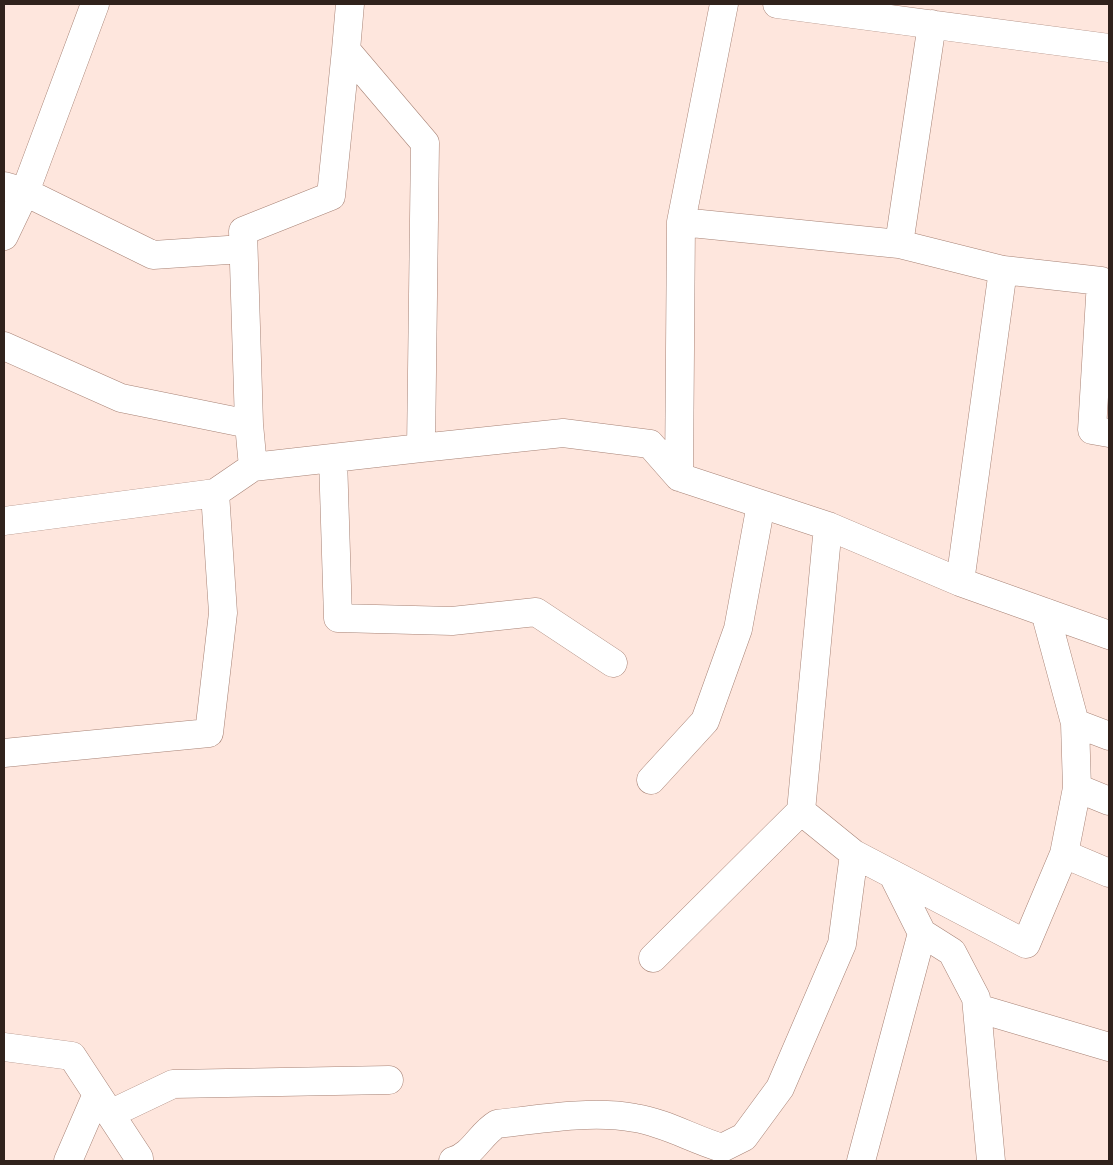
<!DOCTYPE html>
<style>
body{margin:0}
#map{position:relative;width:1113px;height:1165px;overflow:hidden;background:#fee6dd;font-family:"Archivo Narrow",sans-serif}
canvas{display:block}
.frame{position:absolute;inset:0;border:5px solid #30221c;pointer-events:none}
</style>
<div id="map">
<canvas width="1113" height="1165"></canvas>
<div class="frame"></div>
</div>
<script>
const context = document.querySelector('canvas').getContext('2d');
context.lineJoin = 'round';
function stroke(path, color, width, dash) { context.strokeStyle = color; context.lineWidth = width; context.lineCap = dash ? 'butt' : 'round'; context.setLineDash(dash || []); context.stroke(path); }
const street = new Path2D(`
 M350,4l-4,46 79,93 -4,305
 M777,4l332,44
 M4,186l21,6 128,63 90,-6
 M681,222l218,22 104,26 98,11 -9,149 17,3
 M4,236l21,-44 70,-188
 M899,244l33,-220
 M4,346l117,52 128,26
 M333,458l5,160 114,3 84,-9 77,51
 M253,467l-4,-43 -6,-193 88,-35 15,-146
 M679,477l2,-255 43,-218
 M4,521l211,-28 38,-26 168,-19 142,-15 87,11 29,33 149,49 132,56 149,53
 M828,526l-27,285 53,43 172,90 38,-90 13,-66 -2,-65 -30,-111
 M960,582l43,-312
 M1075,723l34,13
 M4,753l205,-20 14,-120 -8,-120
 M651,780l54,-59 33,-92 23,-125
 M1077,788l32,13
 M1064,854l45,19
 M893,875l29,58 30,19 24,46 15,163
 M653,958l148,-147
 M977,1008l132,39
 M4,1047l68,9 67,102v3
 M110,1114l63,-30 216,-4
 M68,1161l29,-67
 M453,1161c20,-6 27,-27 44,-37 42,-5 96,-14 138,-6 31,5 57,21 87,30l22,-11 36,-49 62,-144 12,-90
 M861,1161l61,-228`);
stroke(street, '#a78275', 29);
stroke(street, '#fff', 28);
</script>
